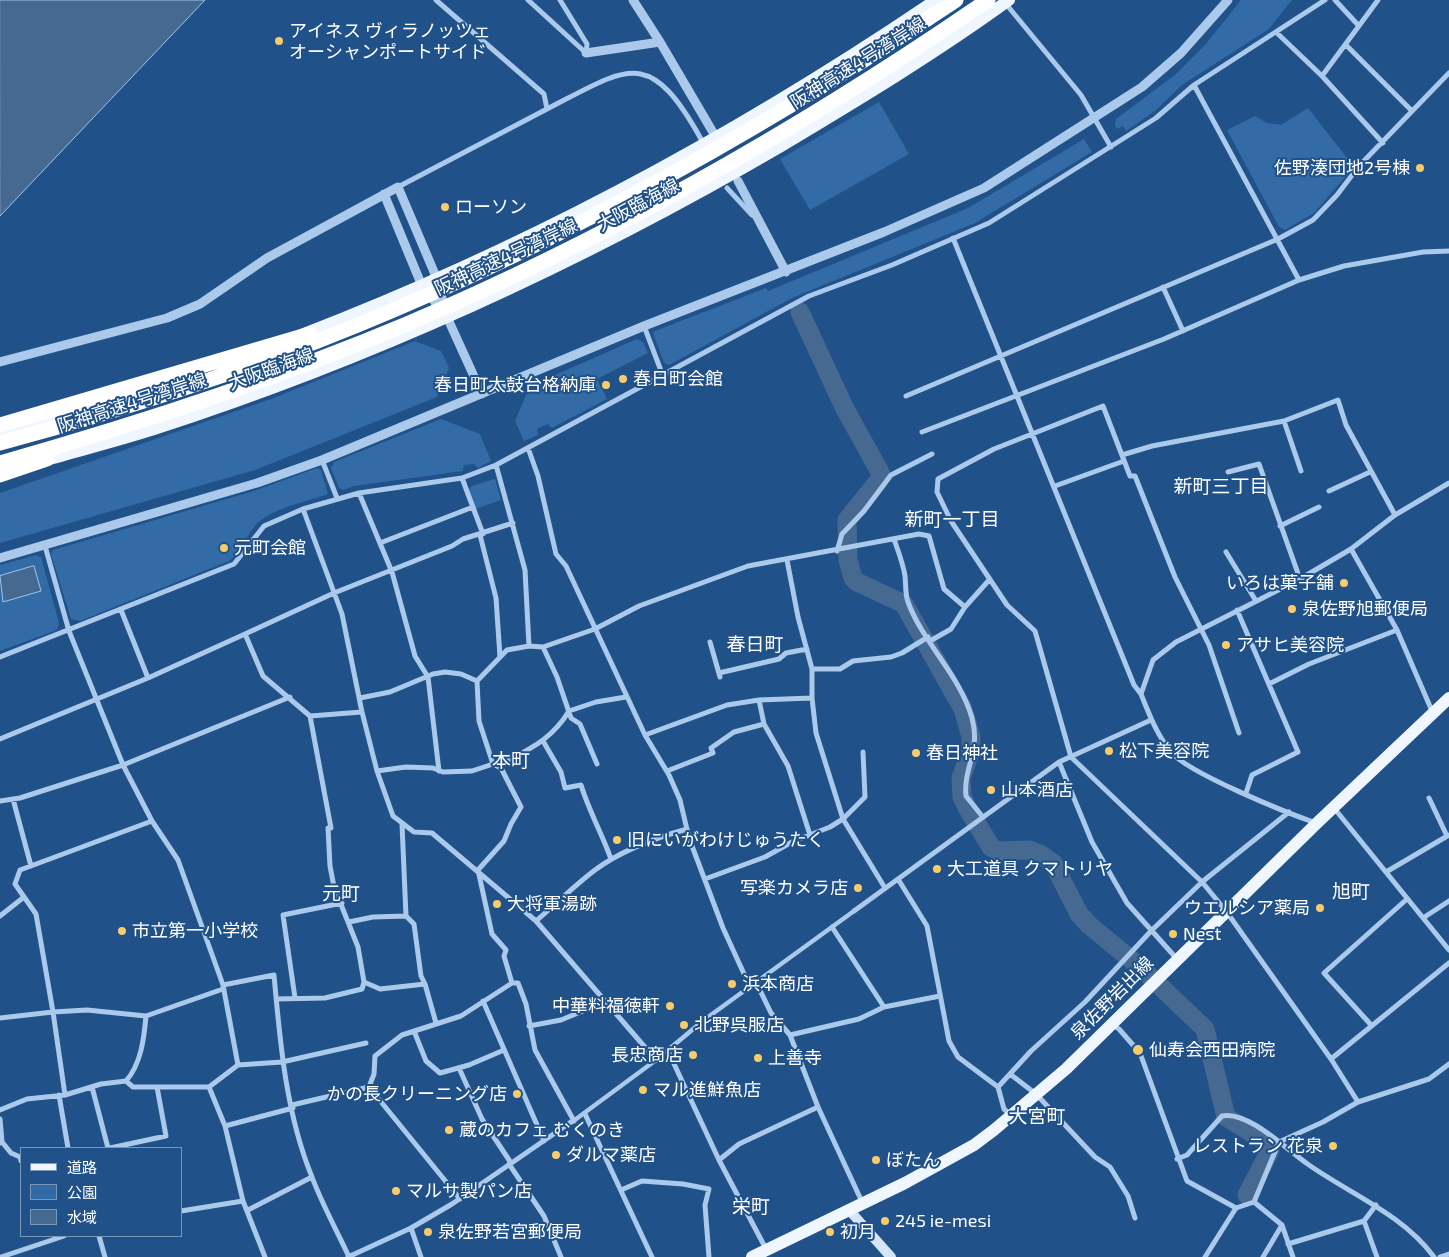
<!DOCTYPE html>
<meta charset="utf-8">
<style>
body{margin:0}
#map{position:relative;width:1449px;height:1257px;overflow:hidden;background:#205189;font-family:"Exo 2","Noto Sans JP",sans-serif}
canvas{display:block}
.legend{position:absolute;left:20px;top:1147px;width:162px;height:90px;box-sizing:border-box;background:#205189;border:1px solid #7997b8;margin:0;padding:6px 9px;list-style:none;font-size:15px;color:#fff}
.legend li{display:flex;align-items:center;gap:10px;height:25px}
.legend b{width:25px;border:1px solid #7997b8}
</style>
<div id="map">
<canvas width="1449" height="1257"></canvas>
<ul class="legend">
<li><b style="height:6px;background:#eff6fe"></b>道路</li>
<li><b style="height:14px;background:#336ba6"></b>公園</li>
<li><b style="height:14px;background:#466991"></b>水域</li>
</ul>
</div>
<script>
const context = document.querySelector('canvas').getContext('2d');
context.lineJoin = 'round';
function fillPath(path, color) { context.fillStyle = color; context.fill(path, 'evenodd'); }
function stroke(path, color, width, dash) { context.strokeStyle = color; context.lineWidth = width; context.lineCap = dash ? 'butt' : 'round'; context.setLineDash(dash || []); context.stroke(path); }
function write(font, color, halo, rows, align = 'center') {
  context.font = font + ' "Exo 2","Noto Sans JP",sans-serif'; context.lineWidth = 4; context.setLineDash([]); context.textBaseline = 'middle'; context.strokeStyle = halo; context.fillStyle = color; for (const [text, x, y, turn = 0] of rows) {
    context.save(); context.translate(x, y); context.rotate((+turn || 0) * Math.PI / 180); context.textAlign = isNaN(turn) ? turn : align; if (halo) context.strokeText(text, 0, 0); context.fillText(text, 0, 0); context.restore();
  }
}
const green = new Path2D(`
 M1241,0h51l-23,29 -87,56 -27,26 -29,20 -3,-5 -6,3 -2,-4 1,-6 60,-45 29,-29z
 M879,102l30,52 -99,56 -30,-51z
 M1308,108l46,59 -40,46 -29,17 -6,-3 -52,-97 28,-14 12,7 14,2z
 M1084,139l8,13 -117,71 -183,75 -123,67 -5,-2 -11,-30 2,-2 111,-43 2,3 200,-83z
 M637,339l6,3 5,11 -51,26 10,20 -55,29 -4,-4 -11,5 1,6 -14,6 -9,-20 15,-35z
 M415,341l26,10 8,17 -12,29 -182,73 -255,73v-50l271,-94z
 M441,419l39,15 11,27 -13,7 -4,-4 -10,1 -1,6 -109,15 -11,4 -4,-2 -8,-20 3,-6z
 M317,468l4,2 7,24c-22,8 -60,15 -74,33 -9,11 -13,25 -25,34l-149,60 -9,-2 -20,-65 2,-4 204,-60z
 M495,479l6,21 -26,9 -6,-20 3,-3z
 M36,555l5,2 18,66 -2,7 -57,21v-86z`);
const water = new Path2D(`
 M0,0h205l-205,216z
 M34,566l7,25 -38,11 -3,-26z`);
const river = new Path2D(`
 M800,312l45,97 35,63v7l-33,41 1,40 5,18 4,4 47,22 59,105 8,28v13l-10,28 1,19 6,12 23,38 7,4 31,-1 11,4 13,9 26,51 10,11 51,42 65,62 21,88 42,26 2,8 -23,44`);
const pedestrian = new Path2D(`
 M572,1122l84,-62 48,-40 150,-109`);
const minor = new Path2D(`
 M528,0l58,53
 M560,0l27,44 -1,9
 M1335,0l24,26
 M1006,4l75,91 30,52
 M1276,32l46,44 61,67
 M1346,45l66,66
 M1322,76l56,-76
 M1194,85l105,195
 M547,109c82,-42 102,-63 154,30
 M398,187l149,-78 -3,-15 -108,-94
 M727,188l25,27
 M953,238l181,447 7,9
 M1163,287l20,44
 M644,326l19,50
 M906,396l372,-157 35,-19 24,-25 22,-29 90,-93
 M1284,421l17,50
 M922,432l242,-93 135,-59 45,-14 79,-14 26,-1
 M528,448l10,28 18,78 10,12 79,169 24,40 11,25 9,38 34,90 27,59
 M1122,455l30,-9 132,-25 54,-21 8,25 49,90
 M322,460l15,38
 M496,465l29,105 4,76
 M1228,472l31,-8 41,115
 M462,478l21,56
 M1055,486l69,-25
 M1329,491l41,-19
 M359,493l33,79 23,84 13,21 11,94
 M303,509l39,105 20,98 15,59 16,45 21,16 18,1 104,88 120,139
 M1280,526l39,-19
 M480,535l16,63 4,59
 M894,539c4,12 9,24 11,37 1,8 0,18 3,26 15,41 52,73 64,116 9,33 -9,50 -6,78l16,20
 M380,543l93,-36
 M45,546l24,85 54,134 29,56 26,39 45,125 15,80
 M1351,549l46,81 35,81
 M837,551l5,-17 22,-23 27,-36 41,-21
 M1226,552l30,49
 M787,560l11,57 14,52v29l4,35 27,86 42,69
 M121,610l27,68
 M1237,610l61,142 -46,23 -6,18
 M245,634l89,-41 118,-47 11,-7 50,-16
 M930,641l21,-12 14,-22 25,-28
 M710,642l10,35
 M543,647l14,30 14,41 9,6 17,40
 M0,657l234,-93 30,-38 39,-17 56,-16 103,-15 34,-13 313,-169 83,-31 97,-42 167,-105 38,-33 131,-85
 M812,669h28l13,-8 38,-4 11,-4 26,-16
 M719,673l60,-14 7,-6 21,-4
 M477,681l2,40 14,43
 M1269,684l40,-20 88,-34
 M360,698l30,-6 43,-18 12,-2 16,2 16,7 30,-31 22,-4 14,1 52,-18 44,-23 109,-40 171,-32 10,2 15,53 21,18
 M310,716l52,-4
 M1239,733l-30,-88 -34,-68 -40,-101h-5l-27,-70 -109,43 -56,30 -1,13 14,29 56,84 28,26 36,126 131,125 24,29 105,148 27,43
 M645,735l82,-30 32,-5
 M0,739l148,-61 97,-44 18,42 47,40 21,112
 M543,741l18,31 4,16 16,-3c8,26 21,49 30,74
 M1059,762l33,80 35,61 50,56
 M498,766c29,-16 53,-25 71,-55l27,-9 30,-5
 M667,771l46,-18 -2,-5 23,-16 30,-8
 M1429,798l18,38
 M13,799l18,67
 M0,801l20,-3 103,-33 167,-68
 M1334,808l115,142
 M152,821l-132,49 -5,14 21,30 17,98 34,-2 59,6 77,-27
 M1316,823c-29,-10 -128,-50 -145,-71 -14,-17 -22,-38 -30,-58l12,-34 23,-18 124,-63 51,-30 44,-34 54,-32
 M402,824l4,92 8,8 7,52 4,8
 M328,828l2,38 4,21 24,60 6,35 16,7 45,-5 11,39
 M810,835l-22,-69 -24,-42 -5,-24 53,-2
 M1386,872l63,-37
 M705,879l60,-22 27,-15 38,-15 13,-8 22,-22 -2,-45
 M898,879l29,47 22,115 9,16 40,30 6,22 7,6
 M854,911l205,-149 92,-42
 M0,916l24,-19
 M1423,918l26,-17
 M536,921c20,-17 39,-36 59,-51 27,-20 60,-32 92,-41
 M349,922l24,-5 33,-1
 M832,927l52,80
 M756,982l15,31 19,22 28,72 45,97
 M512,983h6l8,21 9,46 39,71
 M223,985l51,-10c6,67 12,139 38,202 10,27 25,54 37,80
 M295,998l-12,-83 59,-12
 M276,999l49,-1 37,-9 2,-7
 M483,1001l61,140
 M0,1018l53,-6 12,83
 M1113,1025l6,4 21,24 47,128 49,27
 M529,1026l32,-6 46,-19
 M1372,1026l-48,-53 83,-74
 M414,1031l12,30 14,12 29,-8 35,-15
 M790,1035l69,-16 25,-12 56,-11
 M668,1051l51,109 47,89
 M1331,1059l118,-96
 M459,1068l23,51 29,44
 M1010,1074l26,20 59,63 15,10 18,29 7,22
 M126,1081c15,-17 18,-42 20,-65
 M92,1087l16,61
 M157,1087h52l29,-22 44,-3 84,-19
 M209,1087l16,39 68,-18
 M369,1087l5,-13 1,-18 27,-21 59,-19 51,-33 -8,-27 2,-6 -14,-16 -14,-64 26,-29 7,-17 10,-17 -20,-39 -8,-4 -21,7 -29,1 -10,-4 -27,-1 -29,4
 M998,1087l33,-36 54,-49 66,-71 51,-49 87,-70
 M59,1095l9,53
 M292,1105l77,-18 91,112
 M0,1110l27,-11 38,-4 36,-11 25,-3 7,6h24l9,49 -56,12
 M585,1114l67,143
 M0,1119l2,23 -2,1
 M2,1142l9,11 9,4 1,4
 M1177,1159l10,-4 35,-39c26,-6 66,35 87,49 43,30 93,49 125,92
 M719,1160l20,-16 79,-37
 M509,1164l35,52 17,41
 M621,1190l21,-9 41,3 26,5 -4,16 4,52
 M243,1201l22,56
 M1254,1202l28,23 -19,32
 M248,1210l64,-33
 M181,1211l62,-10 -18,-75
 M1364,1221l12,-16
 M1282,1225l11,32
 M411,1228l10,29
 M99,1236l6,21
 M1288,1244l76,-23 13,36
 M1,1257l63,-21
 M348,1257l63,-29 41,-24 119,-82
 M1205,1257l31,-49 18,-6 25,-60 44,-20 35,-20 71,-23 20,-15
 M1440,1257l9,-3`);
const tertiary = new Path2D(`
 M633,0l27,42 54,92
 M586,53l74,-11
 M738,181l48,91
 M384,194l38,92 20,25
 M0,362l167,-44 33,-14 67,-46 131,-71 39,92 10,38 35,77
 M0,558l257,-75 65,-23 322,-134 240,-94 100,-44 158,-101 39,-34 47,-53`);
const secondary = new Path2D(`
 M850,1211l41,46`);
const primary = new Path2D(`
 M301,335c224,-86 436,-200 635,-335
 M0,434l189,-57
 M39,462c38,-11 77,-21 115,-33 219,-71 428,-167 627,-283 77,-46 155,-93 228,-146
 M752,1257l153,-74 69,-38 20,-15 72,-61 251,-246 132,-125`);
const motorway = new Path2D(`
 M0,443l65,-18`);
const motorwayBridge = new Path2D(`
 M0,425l310,-91
 M65,425c84,-25 168,-51 250,-83 226,-88 440,-207 641,-342
 M0,463c138,-39 274,-83 407,-139 204,-87 398,-198 581,-324
 M0,475l47,-16`);
const markers = [
 [279,41,5,"#f8cc6b"],
 [1420,168,5,"#f8cc6b"],
 [445,207,5,"#f8cc6b"],
 [623,379,5,"#f8cc6b"],
 [606,385,5,"#f8cc6b"],
 [224,548,5,"#f8cc6b"],
 [1344,583,5,"#f8cc6b"],
 [1292,609,5,"#f8cc6b"],
 [1226,645,5,"#f8cc6b"],
 [1109,751,5,"#f8cc6b"],
 [916,753,5,"#f8cc6b"],
 [991,790,5,"#f8cc6b"],
 [617,840,5,"#f8cc6b"],
 [937,869,5,"#f8cc6b"],
 [858,888,5,"#f8cc6b"],
 [497,904,5,"#f8cc6b"],
 [1320,908,5,"#f8cc6b"],
 [122,931,5,"#f8cc6b"],
 [1173,934,5,"#f8cc6b"],
 [732,984,5,"#f8cc6b"],
 [670,1006,5,"#f8cc6b"],
 [684,1025,5,"#f8cc6b"],
 [1138,1050,6,"#f8cc6b"],
 [693,1055,5,"#f8cc6b"],
 [758,1058,5,"#f8cc6b"],
 [643,1090,5,"#f8cc6b"],
 [517,1094,5,"#f8cc6b"],
 [449,1130,5,"#f8cc6b"],
 [1333,1146,5,"#f8cc6b"],
 [556,1155,5,"#f8cc6b"],
 [876,1160,5,"#f8cc6b"],
 [396,1191,5,"#f8cc6b"],
 [885,1221,5,"#f8cc6b"],
 [428,1232,5,"#f8cc6b"],
 [830,1232,5,"#f8cc6b"]
];
const poiNames = [
 ["アイネス ヴィラノッツェ",289,31],
 ["オーシャンポートサイド",289,52],
 ["佐野湊団地2号棟",1410,168,"right"],
 ["ローソン",455,207],
 ["春日町会館",633,379],
 ["春日町太鼓台格納庫",596,385,"right"],
 ["元町会館",234,548],
 ["いろは菓子舗",1334,583,"right"],
 ["泉佐野旭郵便局",1302,609],
 ["アサヒ美容院",1236,645],
 ["松下美容院",1119,751],
 ["春日神社",926,753],
 ["山本酒店",1001,790],
 ["旧にいがわけじゅうたく",627,840],
 ["大工道具 クマトリヤ",947,869],
 ["写楽カメラ店",848,888,"right"],
 ["大将軍湯跡",507,904],
 ["ウエルシア薬局",1310,908,"right"],
 ["市立第一小学校",132,931],
 ["Nest",1183,934],
 ["浜本商店",742,984],
 ["中華料福徳軒",660,1006,"right"],
 ["北野呉服店",694,1025],
 ["仙寿会西田病院",1149,1050],
 ["長忠商店",683,1055,"right"],
 ["上善寺",768,1058],
 ["マル進鮮魚店",653,1090],
 ["かの長クリーニング店",507,1094,"right"],
 ["蔵のカフェ むくのき",459,1130],
 ["レストラン 花泉",1323,1146,"right"],
 ["ダルマ薬店",566,1155],
 ["ぼたん",886,1160],
 ["マルサ製パン店",406,1191],
 ["245 ie-mesi",895,1221],
 ["泉佐野若宮郵便局",438,1232],
 ["初月",840,1232]
];
const streetNames = [
 ["阪神高速4号湾岸線",858,63,-32],
 ["大阪臨海線",638,205,-28],
 ["阪神高速4号湾岸線",506,257,-25],
 ["大阪臨海線",271,369,-20],
 ["阪神高速4号湾岸線",132,403,-18],
 ["泉佐野岩出線",1112,998,-45]
];
const neighbourhoodNames = [
 ["新町三丁目",1221,487],
 ["新町一丁目",952,520],
 ["春日町",755,645],
 ["本町",511,761],
 ["旭町",1351,892],
 ["元町",341,894],
 ["大宮町",1037,1117],
 ["栄町",751,1207]
];
fillPath(green, '#336ba6');
fillPath(water, '#466991');
stroke(water, '#9ec5ec', 1);
stroke(river, '#466991', 19);
stroke(pedestrian, '#abcaeb', 4.5);
stroke(minor, '#abcaeb', 5);
stroke(tertiary, '#abcaeb', 9);
stroke(secondary, '#d6e6f8', 10);
stroke(primary, '#eff6fe', 12);
stroke(motorway, '#fff', 15);
stroke(motorwayBridge, '#fff', 15);
for (const [x, y, r, color] of markers) { const dot = new Path2D(); dot.arc(x, y, r, 0, 2 * Math.PI); context.fillStyle = color; context.fill(dot); stroke(dot, '#205189', 2); }
write('18px', '#fff', '#205189', poiNames, 'left');
write('18px', '#fff', '#205189', streetNames);
write('19px', '#fff', '#205189', neighbourhoodNames);
</script>
